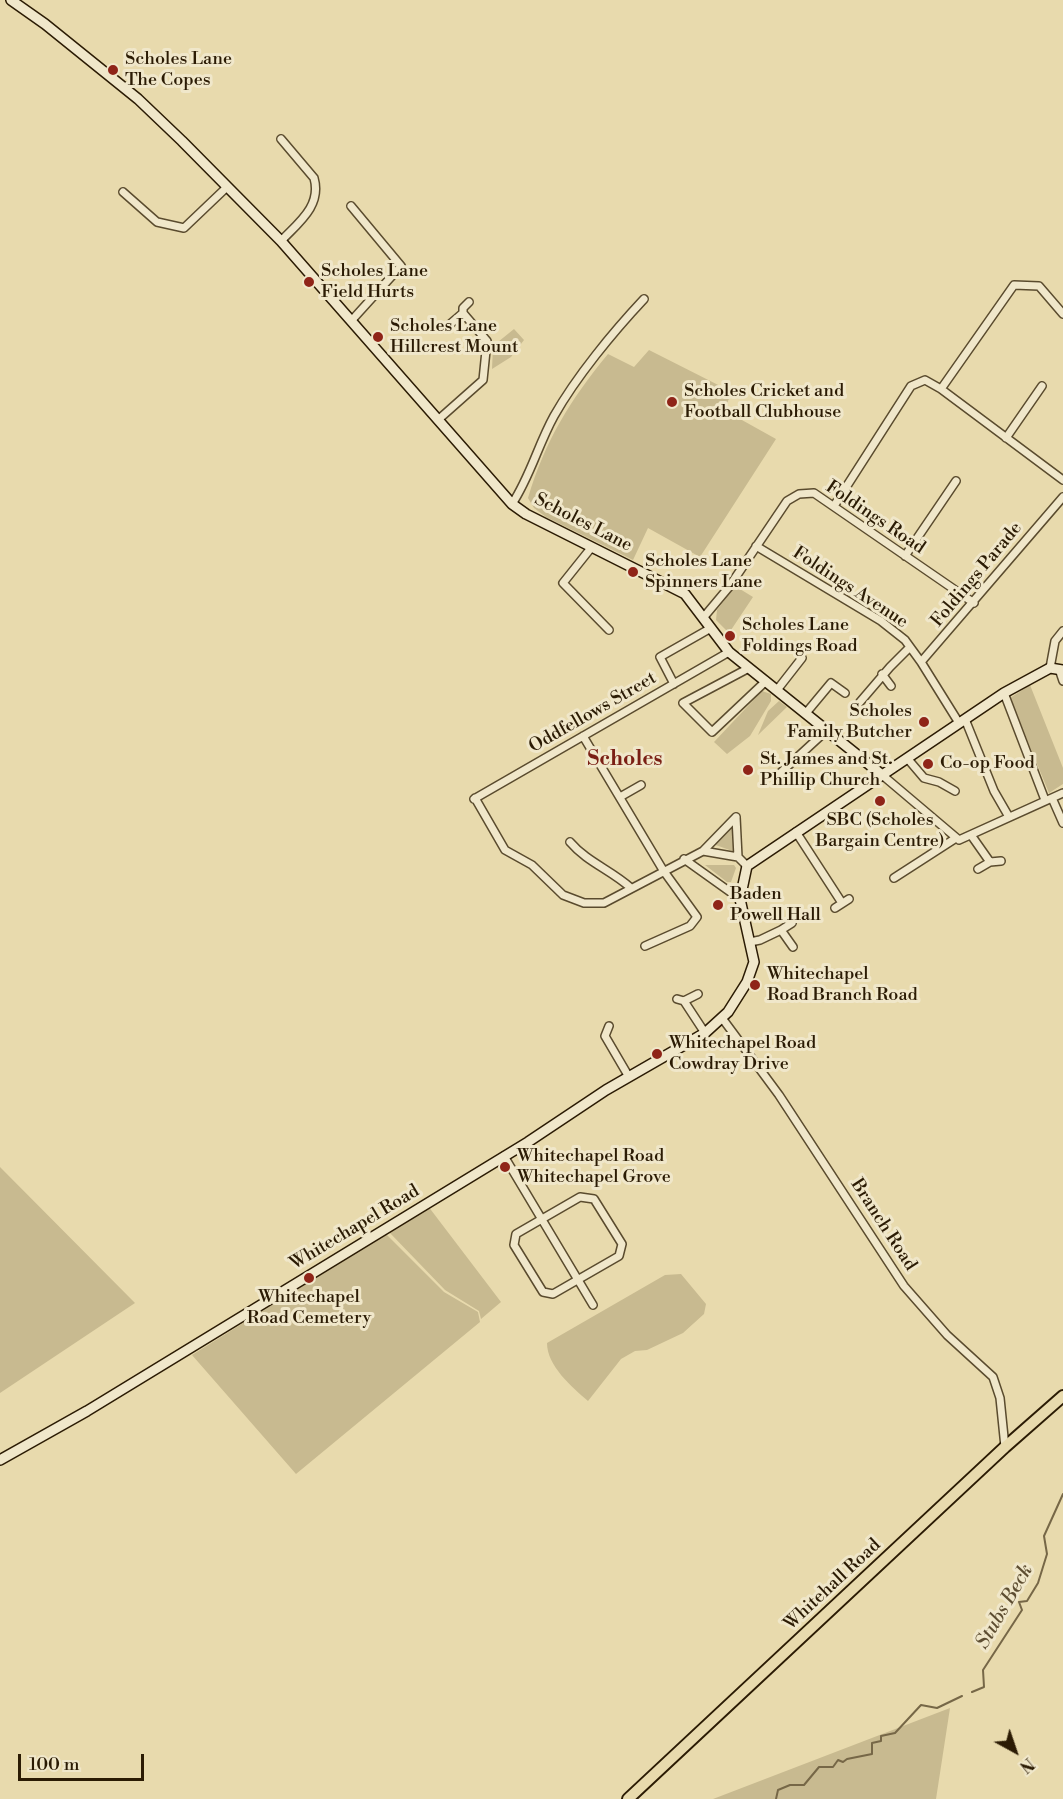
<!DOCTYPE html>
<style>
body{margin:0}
#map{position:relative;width:1063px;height:1799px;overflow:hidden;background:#e8daad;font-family:"Libre Bodoni",serif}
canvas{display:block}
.north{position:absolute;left:985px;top:1721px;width:60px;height:60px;-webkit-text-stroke:4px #f0e7ca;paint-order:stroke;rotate:140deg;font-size:16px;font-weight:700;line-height:24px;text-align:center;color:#2b1b04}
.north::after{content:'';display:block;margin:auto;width:21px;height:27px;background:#2b1b04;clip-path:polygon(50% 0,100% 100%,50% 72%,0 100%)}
.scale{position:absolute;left:18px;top:1754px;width:126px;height:27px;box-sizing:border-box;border:3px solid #2b1b04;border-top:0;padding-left:8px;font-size:18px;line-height:21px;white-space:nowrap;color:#2b1b04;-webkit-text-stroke:4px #f0e7ca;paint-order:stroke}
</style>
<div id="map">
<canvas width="1063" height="1799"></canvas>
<div class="north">N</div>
<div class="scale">100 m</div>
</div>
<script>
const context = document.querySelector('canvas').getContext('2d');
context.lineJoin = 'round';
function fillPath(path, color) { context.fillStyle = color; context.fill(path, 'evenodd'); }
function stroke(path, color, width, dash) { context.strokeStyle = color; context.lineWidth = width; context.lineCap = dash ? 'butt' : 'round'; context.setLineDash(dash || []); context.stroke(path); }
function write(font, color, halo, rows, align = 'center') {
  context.font = font + ' "Libre Bodoni",serif'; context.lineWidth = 6; context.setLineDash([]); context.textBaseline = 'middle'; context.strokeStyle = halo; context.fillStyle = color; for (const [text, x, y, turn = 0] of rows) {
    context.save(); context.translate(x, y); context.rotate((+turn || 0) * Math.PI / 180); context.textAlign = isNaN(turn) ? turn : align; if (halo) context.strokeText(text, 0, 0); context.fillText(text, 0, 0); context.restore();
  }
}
const green = new Path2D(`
 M514,329l10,11 -13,17 -19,12 1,-23z
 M649,350l83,42 -8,18 52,29 -76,118 -52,-29 -15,32 -87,-43 -12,-9 -6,-10c17,-57 42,-98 80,-144l26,13z
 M735,586l18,11 -24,36 -13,-13 1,-10z
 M1030,685l33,83v16l-14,9 -39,-95z
 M762,691l9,3v7l-21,35 -23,18 -13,-12z
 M779,701l8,6 -29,28 10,-24z
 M731,828h3l1,24 -22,-8z
 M705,865h29l2,3 -5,14h-4z
 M0,1167l135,136 -135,90z
 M428,1206l73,96 -20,17 -2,-8 -34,-21 -56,-58z
 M386,1234l58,58 34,20 2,10 -184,152 -104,-119z
 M681,1274l25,30 -2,10 -21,19 -36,17 -12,1 -14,8 -33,42c-16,-14 -41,-35 -41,-58l118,-68z
 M950,1708l-14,91h-223z`);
const stream = new Path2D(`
 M972,1692l12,-5 -1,-17 39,-60 -3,-8 8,-1 11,-18 9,-29 -3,-18 19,-42
 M776,1799l2,-9 12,-5h14l15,-18h14l5,-7 5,2 4,-3 25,-5v-11l9,-2v-5l14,-3 26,-28 16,3 25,-12`);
const minor = new Path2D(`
 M123,192l34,30 27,6 43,-41
 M351,206l50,60 -49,54
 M281,241c17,-18 41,-35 33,-63l-33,-39
 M463,313v-5l6,-6
 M941,389l73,-104 25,1 24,28
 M439,419l44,-39 4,-39 -24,-28 -14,12
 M1006,438l36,-52
 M512,504c18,-27 26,-59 42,-88 22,-39 59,-84 90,-117
 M834,506l77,-120 14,-6 16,9 122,91
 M756,546l125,75 24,19 16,22 38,61
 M591,548l-28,35 46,47
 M905,556l51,-75
 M703,618l26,-31 58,-86 12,-7 15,-1 160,110
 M921,662l142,-165
 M749,668l-66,35 29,29 54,-51
 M1050,668l5,-27 8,-10
 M1059,669l4,12
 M882,674l9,12
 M674,684l-14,-27 51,-29
 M777,690l25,-32
 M1004,693l41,107
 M860,702l30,-35 20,-20
 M806,713l25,-30 14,10
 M965,719l29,72 15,26
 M583,736l80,134 34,47 -7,9 -45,20
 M907,758l17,20 15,4 16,9
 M881,774l78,66 104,-47
 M777,776l50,-46
 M620,797l21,-12
 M475,798l30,52 27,15 31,30 21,8h20l99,-52 33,-34
 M1052,798l11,25
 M474,799l255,-147
 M736,817l2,40
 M796,832l46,71
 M971,835l19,27
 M570,842c17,20 41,28 61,46
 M703,851l35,6 9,9
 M684,859l56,40
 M978,869l12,-7 11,-1
 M894,878l62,-40
 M835,908l14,-9
 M781,930l11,-7
 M750,942l10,-2 21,-10 12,17
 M677,999l7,2 14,-7
 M684,1001l21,32
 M722,1018l57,77 125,191 43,49 46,42 7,21 5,49
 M609,1026l-4,10 24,41
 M504,1156l89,149
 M580,1197l14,2 28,45 -3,12 -66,38 -10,-2 -29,-47 2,-11z`);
const secondary = new Path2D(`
 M11,0l34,24 93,75 44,42 99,100 231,263 14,10 159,80 44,58 152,122
 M0,1460l87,-49 441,-269 78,-52 99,-57 23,-21 19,-30 7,-20 -14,-63 7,-33 257,-173 46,-25 13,2`);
const trunk = new Path2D(`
 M628,1799l377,-352 58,-51`);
const markers = [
 [113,70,6,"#8f2418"],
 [309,282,6,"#8f2418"],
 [378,337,6,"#8f2418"],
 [672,402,6,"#8f2418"],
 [633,572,6,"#8f2418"],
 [730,636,6,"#8f2418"],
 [924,722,6,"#8f2418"],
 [928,764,6,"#8f2418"],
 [748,770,6,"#8f2418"],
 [880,801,6,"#8f2418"],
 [718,905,6,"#8f2418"],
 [755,985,6,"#8f2418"],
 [657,1054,6,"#8f2418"],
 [505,1167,6,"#8f2418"],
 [309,1278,6,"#8f2418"]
];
const poiNames = [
 ["Scholes Lane",125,60],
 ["The Copes",125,81],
 ["Scholes Lane",321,272],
 ["Field Hurts",321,293],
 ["Scholes Lane",390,327],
 ["Hillcrest Mount",390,348],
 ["Scholes Cricket and",684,392],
 ["Football Clubhouse",684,413],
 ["Scholes Lane",645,562],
 ["Spinners Lane",645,583],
 ["Scholes Lane",742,626],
 ["Foldings Road",742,647],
 ["Scholes",912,712,"right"],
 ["Family Butcher",912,733,"right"],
 ["St. James and St.",760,760],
 ["Phillip Church",760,781],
 ["Co-op Food",940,764],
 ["SBC (Scholes",880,821,"center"],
 ["Bargain Centre)",880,842,"center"],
 ["Baden",730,895],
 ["Powell Hall",730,916],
 ["Whitechapel",767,975],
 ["Road Branch Road",767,996],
 ["Whitechapel Road",669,1044],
 ["Cowdray Drive",669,1065],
 ["Whitechapel Road",517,1157],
 ["Whitechapel Grove",517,1178],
 ["Whitechapel",309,1298,"center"],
 ["Road Cemetery",309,1319,"center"]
];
const streetNames = [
 ["Foldings Road",875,518,34],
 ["Scholes Lane",583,523,27],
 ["Foldings Parade",977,575,-50],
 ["Foldings Avenue",850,588,33],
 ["Oddfellows Street",593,713,-30],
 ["Branch Road",883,1225,57],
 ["Whitechapel Road",355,1228,-31],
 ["Whitehall Road",833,1585,-43]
];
const waterNames = [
 ["Stubs Beck",1005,1607,-60]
];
const quarterNames = [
 ["Scholes",625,760]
];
fillPath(green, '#c8ba90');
stroke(stream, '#766747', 2);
stroke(minor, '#5a4b2e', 10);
stroke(secondary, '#2b1b04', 12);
stroke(trunk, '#2b1b04', 14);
stroke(minor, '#f0e7ca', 7);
stroke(secondary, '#f0e7ca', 9);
stroke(trunk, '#e8daad', 10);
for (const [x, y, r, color] of markers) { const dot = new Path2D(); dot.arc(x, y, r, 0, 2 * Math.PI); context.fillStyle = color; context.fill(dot); stroke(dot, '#f0e7ca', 2); }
write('18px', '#2b1b04', '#f0e7ca', poiNames, 'left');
write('18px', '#2b1b04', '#f0e7ca', streetNames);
write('italic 20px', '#5d4d31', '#f0e7ca', waterNames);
write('bold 21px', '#7a1f14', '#f0e7ca', quarterNames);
</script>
